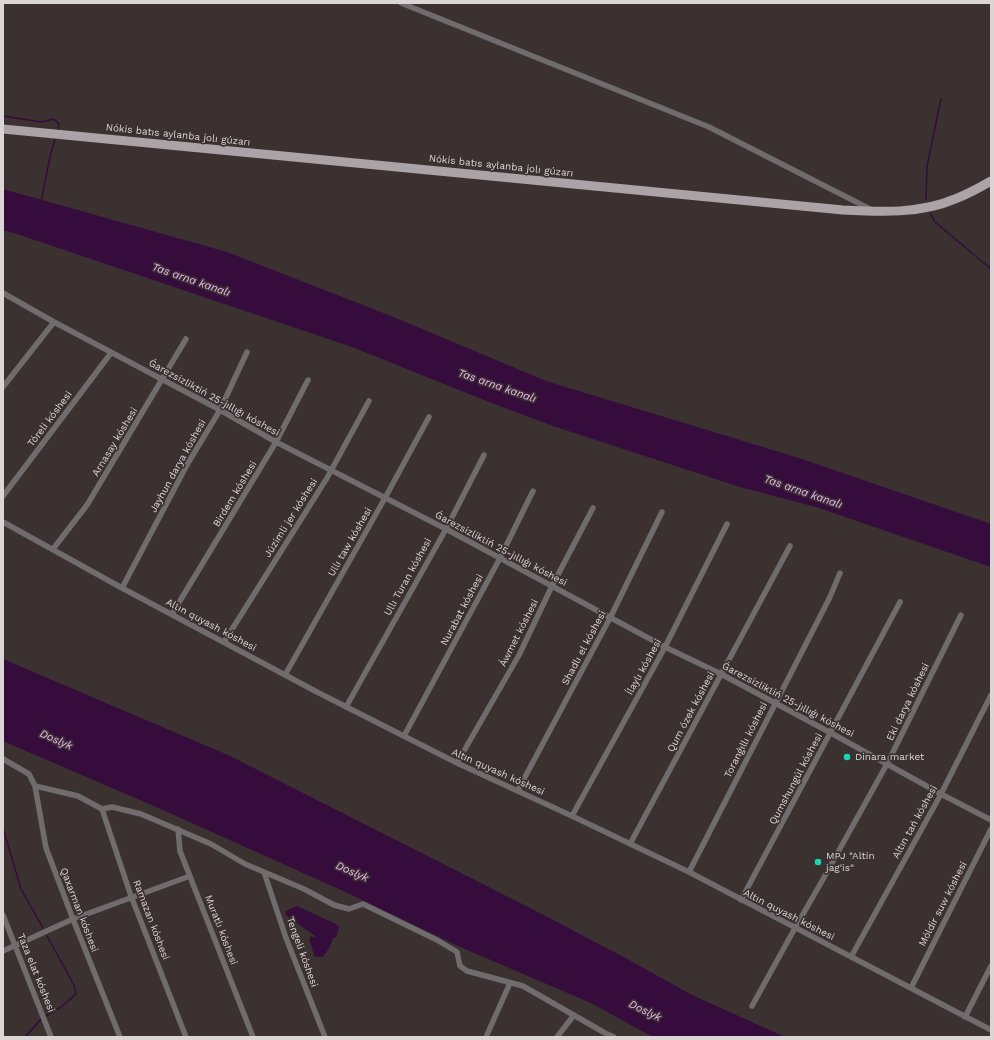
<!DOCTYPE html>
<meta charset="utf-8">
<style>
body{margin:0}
#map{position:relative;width:994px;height:1040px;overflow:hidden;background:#3b3131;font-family:"Work Sans",sans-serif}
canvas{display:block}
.frame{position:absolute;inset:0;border:4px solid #dbd5d5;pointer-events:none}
</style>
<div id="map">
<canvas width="994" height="1040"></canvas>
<div class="frame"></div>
</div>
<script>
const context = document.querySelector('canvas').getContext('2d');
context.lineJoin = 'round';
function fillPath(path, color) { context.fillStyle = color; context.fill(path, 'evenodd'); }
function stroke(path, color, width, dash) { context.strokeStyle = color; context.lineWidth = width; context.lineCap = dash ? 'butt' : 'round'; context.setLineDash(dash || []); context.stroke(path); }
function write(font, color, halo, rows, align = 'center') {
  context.font = font + ' "Work Sans",sans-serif'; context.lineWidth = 3.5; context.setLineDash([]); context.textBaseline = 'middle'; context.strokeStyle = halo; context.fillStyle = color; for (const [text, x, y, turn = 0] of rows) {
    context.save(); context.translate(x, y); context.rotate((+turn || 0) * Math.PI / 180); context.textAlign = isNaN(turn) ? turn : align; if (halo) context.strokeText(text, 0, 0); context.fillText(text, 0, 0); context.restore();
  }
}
const water = new Path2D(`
 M3,189l224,63 164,64 155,65 253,77 192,66v43l-175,-60 -76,-20 -187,-61 -64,-24 -137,-55 -335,-113 -14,-4z
 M3,659l225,96 310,157 93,49 61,34 93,42h-132l-62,-34 -133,-57 -117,-56 -178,-80 -160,-69z
 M297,906l41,19 1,3 -3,9 -3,1 -3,9 -7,10h-8l-6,-18 2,-3 5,2 -1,-2 -29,-21 -1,-2 1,-2z`);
const stream = new Path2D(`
 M3,116l38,6 13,-3 5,5 -1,6
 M926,199l1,-33 14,-67
 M41,202l10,-50 4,-12
 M930,213l5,9 56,47
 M3,828l18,61 22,39
 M46,1016l15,-9 15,-13 -2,-9 -27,-49
 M25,1037l16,-18`);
const street = new Path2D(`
 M401,3l308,124 161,82
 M3,293l51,29 166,88 56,32 170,87 219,118 56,27 110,59 110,61 50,26
 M3,387l51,-65
 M3,496l108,-143
 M3,522l119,66 195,104 140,71 115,53 117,56 302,158
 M53,549l34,-44 99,-166
 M122,588l66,-125 32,-53 27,-58
 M172,614l104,-172 32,-62
 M224,642l103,-164 42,-77
 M285,675l100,-177 44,-81
 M346,707l100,-178 38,-74
 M404,736l96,-178 33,-67
 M3,759l26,15 6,12 43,10 24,13 10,-2 29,7 70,30 34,20 59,25 30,16 15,4 14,-5 74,36 20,12 3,14 7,5 56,15 82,47 9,4
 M457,763l62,-108 33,-69 41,-78
 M35,786l11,62 27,71 47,118
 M518,790l92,-172 52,-106
 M102,809l29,87 55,141
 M572,816l93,-169 62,-123
 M178,829l2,22 73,186
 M630,844l160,-298
 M264,872l22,66 39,99
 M689,872l140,-273 11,-26
 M741,900l159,-298
 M3,915l48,122
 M3,951l70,-32 117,-43
 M851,957l90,-163 50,-99
 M911,988l80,-159
 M752,1006l43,-78 27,-47 65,-117 74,-149
 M965,1017l26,-51
 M486,1037l24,-54
 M557,1037l17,-22`);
const primary = new Path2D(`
 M3,129l840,81c37,2 77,4 112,-11 13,-5 24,-11 36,-18`);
const markers = [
 [847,757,4,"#1fd5b0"],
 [818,862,4,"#1fd5b0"]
];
const streetNames = [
 ["Nókis batıs aylanba jolı gúzarı",178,135,6],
 ["Nókis batıs aylanba jolı gúzarı",501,166,6],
 ["Ǵarezsizliktiń 25-jıllıǵı kóshesi",214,398,29],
 ["Tóreli kóshesi",50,419,-53],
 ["Arnasay kóshesi",115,442,-59],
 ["Jayhun darya kóshesi",178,466,-61],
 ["Birdem kóshesi",235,494,-59],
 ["Júzimli jer kóshesi",291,518,-58],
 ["Ullı taw kóshesi",350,542,-60],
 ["Ǵarezsizliktiń 25-jıllıǵı kóshesi",501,549,28],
 ["Ullı Turan kóshesi",408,577,-61],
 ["Nurabat kóshesi",462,610,-62],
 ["Altın quyash kóshesi",211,625,28],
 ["Áwmet kóshesi",519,633,-63],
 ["Shadlı el kóshesi",584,648,-62],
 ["Ílaylı kóshesi",644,667,-61],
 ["Ǵarezsizliktiń 25-jıllıǵı kóshesi",788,700,28],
 ["Eki darya kóshesi",908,702,-64],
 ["Qum ózek kóshesi",691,712,-62],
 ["Toranǵıllı kóshesi",746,740,-63],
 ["Altın quyash kóshesi",498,772,24],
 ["Qumshungúl kóshesi",796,779,-62],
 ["Altın tań kóshesi",915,822,-61],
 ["Móldir suw kóshesi",943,904,-63],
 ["Qaxarman kóshesi",79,910,69],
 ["Altın quyash kóshesi",789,915,27],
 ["Ramazan kóshesi",151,920,69],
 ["Muratlı kóshesi",221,930,69],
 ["Tengeli kóshesi",302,952,70],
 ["Taza elat kóshesi",36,973,68]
];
const poiNames = [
 ["Dinara market",855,757],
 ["MPJ \"Altin",826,856],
 ["jag'is\"",826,868]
];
const waterNames = [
 ["Tas arna kanalı",191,280,19],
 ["Tas arna kanalı",497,386,19],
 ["Tas arna kanalı",803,492,19],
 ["Doslyk",56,740,24],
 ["Doslyk",352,872,24],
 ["Doslyk",645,1011,26]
];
fillPath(water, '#350c3c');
stroke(stream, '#350c3c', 1.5);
stroke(street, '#706c6e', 5.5);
stroke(primary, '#aca3a6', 9);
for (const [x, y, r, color] of markers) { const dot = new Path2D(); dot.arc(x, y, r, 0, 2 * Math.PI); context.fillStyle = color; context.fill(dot); stroke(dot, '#3b3131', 1.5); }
write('10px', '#dbd5d5', '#3b3131', streetNames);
write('10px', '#dbd5d5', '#3b3131', poiNames, 'left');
write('italic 11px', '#f1b0fc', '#3b3131', waterNames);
</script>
